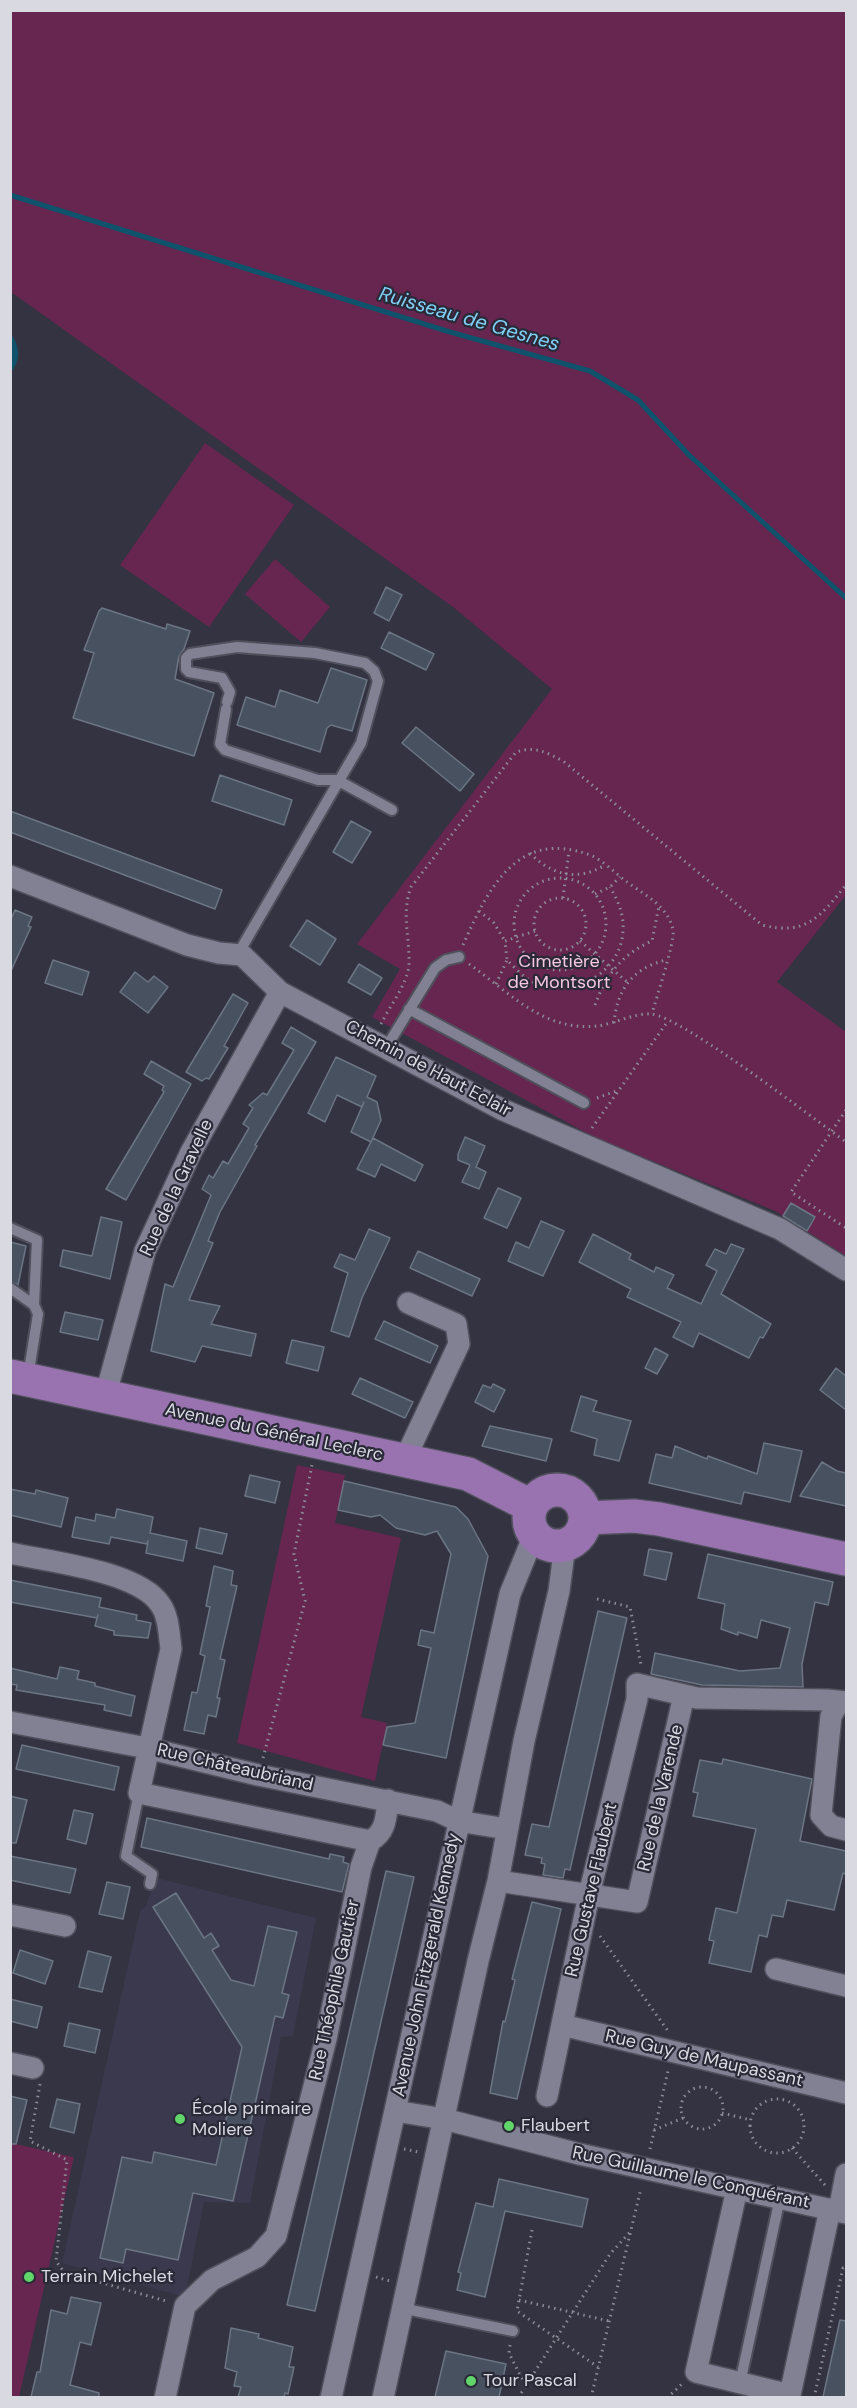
<!DOCTYPE html>
<meta charset="utf-8">
<style>
body{margin:0}
#map{position:relative;width:857px;height:2408px;overflow:hidden;background:#333341;font-family:"DM Sans",sans-serif}
canvas{display:block}
.frame{position:absolute;inset:0;border:12px solid #d9d9e2;pointer-events:none}
</style>
<div id="map">
<canvas width="857" height="2408"></canvas>
<div class="frame"></div>
</div>
<script>
const context = document.querySelector('canvas').getContext('2d');
context.lineJoin = 'round';
function fillPath(path, color) { context.fillStyle = color; context.fill(path, 'evenodd'); }
function stroke(path, color, width, dash) { context.strokeStyle = color; context.lineWidth = width; context.lineCap = dash ? 'butt' : 'round'; context.setLineDash(dash || []); context.stroke(path); }
function write(font, color, halo, rows, align = 'center') {
  context.font = font + ' "DM Sans",sans-serif'; context.lineWidth = 4.5; context.setLineDash([]); context.textBaseline = 'middle'; context.strokeStyle = halo; context.fillStyle = color; for (const [text, x, y, turn = 0] of rows) {
    context.save(); context.translate(x, y); context.rotate((+turn || 0) * Math.PI / 180); context.textAlign = isNaN(turn) ? turn : align; if (halo) context.strokeText(text, 0, 0); context.fillText(text, 0, 0); context.restore();
  }
}
const built = new Path2D(`
 M157,1878l159,40 -23,118 -12,1 -31,166 -46,-1 -19,95 -123,-34 78,-352 5,-4z`);
const green = new Path2D(`
 M11,11h835v884l-69,87 69,50v224l-71,-45 -179,-73 -224,-121 28,-48 -43,-25 195,-255 -99,-82 -442,-315z
 M205,443l89,62 -85,122 -89,-62z
 M275,559l55,48 -29,35 -56,-48z
 M297,1465l48,10 -10,48 66,15 -40,179 26,6 -12,58 -138,-38z
 M11,2143l63,14 -55,240 -8,1z`);
const water = new Path2D(`
 M11,334c9,12 10,26 0,38z`);
const stream = new Path2D(`
 M10,195l440,137 140,39 48,29 51,55 157,143`);
const building = new Path2D(`
 M386,587l16,8 -13,26 -15,-8z
 M102,608l64,21 1,-5 23,7 -6,18 -5,7 -4,23 39,14 -20,63 -121,-38 21,-65 -10,-3 15,-39z
 M389,632l45,22 -8,16 -45,-22z
 M331,668l36,12 -15,51 -21,-6 -4,3 -7,24 -83,-27 9,-28 29,10 5,-17 38,13z
 M416,727l58,47 -14,17 -58,-48z
 M220,775l72,25 -8,25 -72,-24z
 M10,811l212,79 -7,19 -205,-77z
 M351,821l20,11 -19,31 -19,-11z
 M15,910l17,7 -4,9 3,1 -21,46v-52z
 M307,920l29,19 -16,26 -30,-19z
 M53,960l36,12 -7,23 -37,-12z
 M359,964l23,14 -11,17 -23,-13z
 M135,972l13,10 6,-6 14,11 -20,26 -28,-21z
 M233,994l15,9 -24,43 4,2 -19,31 -3,-1 -4,3 -16,-9z
 M291,1027l25,15 -61,103 2,1 -37,66 -12,29 5,2 -24,57 31,6 -9,18 45,10 -5,22 -49,-10 -7,16 -44,-11 14,-67 8,3 38,-92 -9,-6 7,-14 4,3 10,-17 5,3 21,-36 -6,-4 10,-16 -4,-3 14,-12 4,2 27,-45 -12,-7z
 M336,1057l40,19 -9,21 10,5 4,18 -10,22 -20,-10 13,-30 -2,5 -25,-12 -12,27 -17,-9z
 M151,1061l40,23 -65,116 -20,-11 58,-97 -2,-2 2,-4 -20,-12z
 M465,1137l20,9 -9,21 10,5 -7,17 -17,-7 8,-17 -12,-5v-6z
 M373,1138l50,27 -8,16 -34,-17 -6,13 -18,-8z
 M498,1188l23,10 -14,30 -23,-10z
 M791,1203l24,14 -8,14 -24,-15z
 M101,1217l21,5 -12,57 -50,-13 3,-16 29,6z
 M541,1221l23,10 -21,45 -35,-15 8,-19 13,6z
 M369,1229l21,9 -28,60 -13,39 -18,-6 17,-58 -14,-6 6,-13 15,6z
 M593,1234l38,20 -2,5 25,13 2,-5 18,8 -7,13 34,16 16,-33 -11,-6 9,-16 11,5 5,-10 13,5 -23,45 50,30 -8,14 -3,-1 -11,21 -50,-25 -6,14 -20,-10 8,-15 -54,-25 4,-8 -52,-27z
 M10,1242l16,4 -8,39 -8,-4z
 M418,1251l62,28 -8,17 -62,-28z
 M65,1312l38,8 -5,20 -38,-8z
 M384,1321l54,25 -8,17 -55,-24z
 M292,1340l32,7 -6,24 -32,-8z
 M655,1348l13,7 -11,19 -12,-6z
 M836,1368l10,8v34l-26,-20z
 M360,1378l53,24 -8,16 -53,-24z
 M493,1384l12,6 -11,22 -19,-10 8,-17 8,3z
 M581,1396l16,5 -4,10 38,10 -12,40 -25,-6 3,-16 -26,-8z
 M490,1426l62,13 -6,22 -64,-15z
 M764,1443l38,8 -12,51 -46,-10 -3,12 -92,-21 7,-29 16,4 3,-12 32,13 1,-3 49,18z
 M822,1462l15,9 9,2v33l-46,-10z
 M250,1475l30,7 -5,21 -30,-7z
 M344,1481l112,26 12,12 20,37 -42,202 -63,-13 4,-18 28,-4 16,-75 -13,-3 3,-15 13,3 17,-79 -14,-23 -12,4 -29,-7 -16,-13 -9,2 -33,-7z
 M10,1489l25,5 1,-4 32,8 -7,29 -51,-12z
 M117,1509l36,8 -3,16 37,8 -4,20 -37,-8 2,-12 -1,3 -36,-7 -2,7 -37,-7 4,-20 19,4 1,-7 19,4z
 M200,1528l27,6 -5,20 -26,-6z
 M649,1549l23,4 -6,27 -22,-5z
 M708,1554l125,28 -5,23 -13,-3 -13,62 1,23 -101,-2 -51,-11 4,-21 85,18 40,-3 10,-40 -29,-8 -4,18 -19,-6v3l-17,-6 4,-25 -27,-6z
 M214,1566l19,5 -2,14 6,1 -17,73 5,1 -8,38h3l-4,19 -8,-2 -4,19 -20,-4 8,-38 5,1 8,-37 -5,-2 10,-47 -4,-1z
 M10,1580l91,18 -2,9 38,8 -1,5 15,3 -3,15 -34,-3v-4l-19,-5 3,-11 -1,3 -87,-16z
 M598,1611l29,7 -57,252 -5,-1 -2,9 -20,-3 2,-11 -4,-1 1,-5 -17,-3 7,-31 17,3z
 M60,1667l19,4 -2,8 18,4v3l40,10 -4,20 -27,-6 1,-5 -89,-15 1,-5 -7,-1v-16l47,11z
 M22,1745l97,22 -5,23 -98,-21z
 M723,1759l89,20 -12,62 46,10v23l-3,-1 -9,37 -47,-10 -4,17 -11,-2 -5,22 -8,-2 -8,37 -42,-9 5,-22 -5,-1 7,-32 21,5 19,-84 -63,-13 5,-23 -5,-1 7,-32 22,4z
 M10,1796l17,4 -11,43h-6z
 M74,1810l19,4 -7,30 -19,-5z
 M147,1818l182,41 1,-5 14,3 -1,5 6,2 -7,28 -201,-45z
 M10,1856l66,13 -6,24 -60,-13z
 M386,1871l28,6 -99,434 -28,-6z
 M107,1882l23,5 -7,32 -24,-5z
 M176,1893l28,45 7,-5 8,13 -7,4 19,30 23,6 14,-60 29,6 -15,61 7,2 -6,23 -8,-2 -42,185 -40,-8 -15,67 -52,-11 -3,14 -23,-5 22,-101 30,6 2,-11 62,13 26,-118 -89,-140z
 M532,1902l29,7 -44,190 -27,-6 13,-72 2,1 10,-42 -3,-1z
 M20,1950l33,11 -8,23 -32,-11z
 M88,1951l23,6 -9,35 -23,-5z
 M10,1999l32,8 -5,21 -27,-7z
 M69,2023l31,7 -5,23 -31,-7z
 M10,2096l17,4 -11,44h-6z
 M57,2099l23,5 -6,29 -24,-6z
 M499,2179l89,20 -6,28 -77,-16 -20,86 -28,-7 4,-17 -3,-1 18,-69 17,4z
 M71,2297l30,6 -10,42 -11,-3 -10,43 29,8v4h-68l6,-25h3l11,-62 16,4z
 M840,2320l6,1v76h-23z
 M231,2328l28,6 -1,4 35,9 -4,20h5l-6,27 -3,-1 -1,4h-46l3,-10 -7,-1 3,-14 -12,-4z
 M446,2351l60,13 -7,33h-64z`);
const path = new Path2D(`
 M530,853c21,22 48,29 75,12
 M514 924a46 46 0 1 1 92 0a46 46 0 1 1-92 0Z
 M595,894l15,-7 10,-10
 M534 924a26 26 0 1 1 52 0a26 26 0 1 1-52 0Z
 M563,898l6,-47
 M479,911l15,12 11,18
 M535,931l-30,10 2,19c8,8 18,19 28,23 38,17 87,-11 88,-53 1,-16 -5,-29 -13,-43
 M580,941l47,41
 M463,945c25,-56 54,-117 127,-90 13,5 26,19 37,27 19,14 41,24 46,48 2,13 -17,68 -21,84
 M469,964c40,28 75,68 128,62 17,-2 37,-13 54,-12 30,2 163,105 195,128
 M496,984l11,-24
 M595,1005c11,-30 27,-51 57,-64l7,-35
 M614,1023c3,-34 19,-55 52,-63
 M381,1024c8,-17 26,-39 28,-59 1,-27 -8,-51 2,-78l105,-135c19,-6 30,0 47,9l199,164c44,11 58,-8 84,-40
 M597,1098l22,-8
 M846,1110l-55,82 55,36
 M592,1128l76,-107
 M597,1599l33,8 11,58
 M263,1758l42,-157 -11,-47 18,-89
 M600,1936l68,95
 M40,2084l-10,57 37,19 -11,101 8,11 102,29
 M681 2108a21 21 0 1 1 42 0a21 21 0 1 1-42 0Z
 M750 2126a27 27 0 1 1 54 0a27 27 0 1 1-54 0Z
 M722,2113l29,7
 M654,2130l29,-12
 M792,2148l33,37
 M404,2149l14,3
 M650,2149l18,-78
 M532,2230l-15,81 81,56
 M376,2277l14,4
 M519,2300l90,21
 M510,2345l-1,8 16,32
 M518,2398l92,-144 20,-22
 M591,2398l50,-210
 M667,2398l16,-15
 M814,2398l29,-130 3,1`);
const service = new Path2D(`
 M227,702l3,-10 -8,-14 -33,-6 -3,-3v-11l4,-4 47,-7 78,6 50,10 9,8 4,10 -17,62 -123,211
 M226,709l-6,35 5,6 93,30h19l55,30
 M409,1009l175,94
 M388,1049l4,-11 43,-70 11,-8 13,-3
 M10,1228l27,12 -3,65
 M10,1288l24,17 4,9 -10,63
 M139,1793l-13,63 26,18 -2,10
 M401,2308l112,23
 M740,2383l40,-185`);
const minor = new Path2D(`
 M10,876l177,69 32,8 23,2 38,37 221,117 279,120 66,41
 M105,1397l40,-146 46,-99 89,-160
 M404,1461l55,-117 -3,-20 -48,-21
 M10,1553c40,9 128,18 150,51 9,12 9,31 11,45l-32,144 231,48c16,-9 16,-23 18,-41
 M839,1702l-8,14 -10,99 10,11 15,4
 M10,1722l137,26 111,27 179,36 21,10 49,8
 M498,1881l139,21 47,-207
 M10,1915l55,11
 M776,1969l70,17
 M562,2025l284,68
 M10,2063l23,5
 M547,2096l42,-201 48,-196v-15l60,14 130,2 19,2
 M395,2111l49,8 135,35 267,59
 M737,2189l-41,183 94,23 40,-186
 M839,2211l7,-37
 M165,2398l20,-92 27,-26 45,-23 19,-21 50,-197 35,-172 9,-26
 M331,2398l179,-804 24,-59
 M383,2398l95,-437 20,-80 26,-140 35,-150 6,-46`);
const primary = new Path2D(`
 M10,1376l458,98 63,32
 M529 1518a28 28 0 1 1 56 0a28 28 0 1 1-56 0Z
 M585,1518l49,-2 25,3 187,40`);
const markers = [
 [180,2119,6,"#61d46a"],
 [509,2126,6,"#61d46a"],
 [29,2277,6,"#61d46a"],
 [471,2381,6,"#61d46a"]
];
const parkNames = [
 ["Cimetière",559,962],
 ["de Montsort",559,983]
];
const streetNames = [
 ["Chemin de Haut Eclair",428,1069,28],
 ["Rue de la Gravelle",177,1188,-65],
 ["Avenue du Général Leclerc",274,1433,12],
 ["Rue Châteaubriand",235,1768,13],
 ["Rue de la Varende",661,1798,-77],
 ["Rue Gustave Flaubert",592,1890,-77],
 ["Avenue John Fitzgerald Kennedy",427,1965,-78],
 ["Rue Théophile Gautier",335,1990,-78],
 ["Rue Guy de Maupassant",704,2059,13],
 ["Rue Guillaume le Conquérant",691,2178,12]
];
const poiNames = [
 ["École primaire",192,2109],
 ["Moliere",192,2130],
 ["Flaubert",521,2126],
 ["Terrain Michelet",41,2277],
 ["Tour Pascal",483,2381]
];
const waterNames = [
 ["Ruisseau de Gesnes",469,320,16]
];
fillPath(built, '#3a394e');
fillPath(green, '#662650');
fillPath(water, '#0f526c');
stroke(stream, '#0f526c', 5);
fillPath(building, '#48515f');
stroke(building, '#6b7584', 1.5);
stroke(service, '#504f5c', 14);
stroke(minor, '#504f5c', 24);
stroke(primary, '#504f5c', 36);
stroke(path, '#8c8c97', 3, [1.5, 4.5]);
stroke(service, '#828193', 10);
stroke(minor, '#828193', 21);
stroke(primary, '#9873af', 33);
for (const [x, y, r, color] of markers) { const dot = new Path2D(); dot.arc(x, y, r, 0, 2 * Math.PI); context.fillStyle = color; context.fill(dot); stroke(dot, '#292937', 2); }
write('18px', '#f5c7e1', '#292937', parkNames);
write('18px', '#d9d9e2', '#292937', streetNames);
write('18px', '#d9d9e2', '#292937', poiNames, 'left');
write('italic 20px', '#81d0f5', '#292937', waterNames);
</script>
